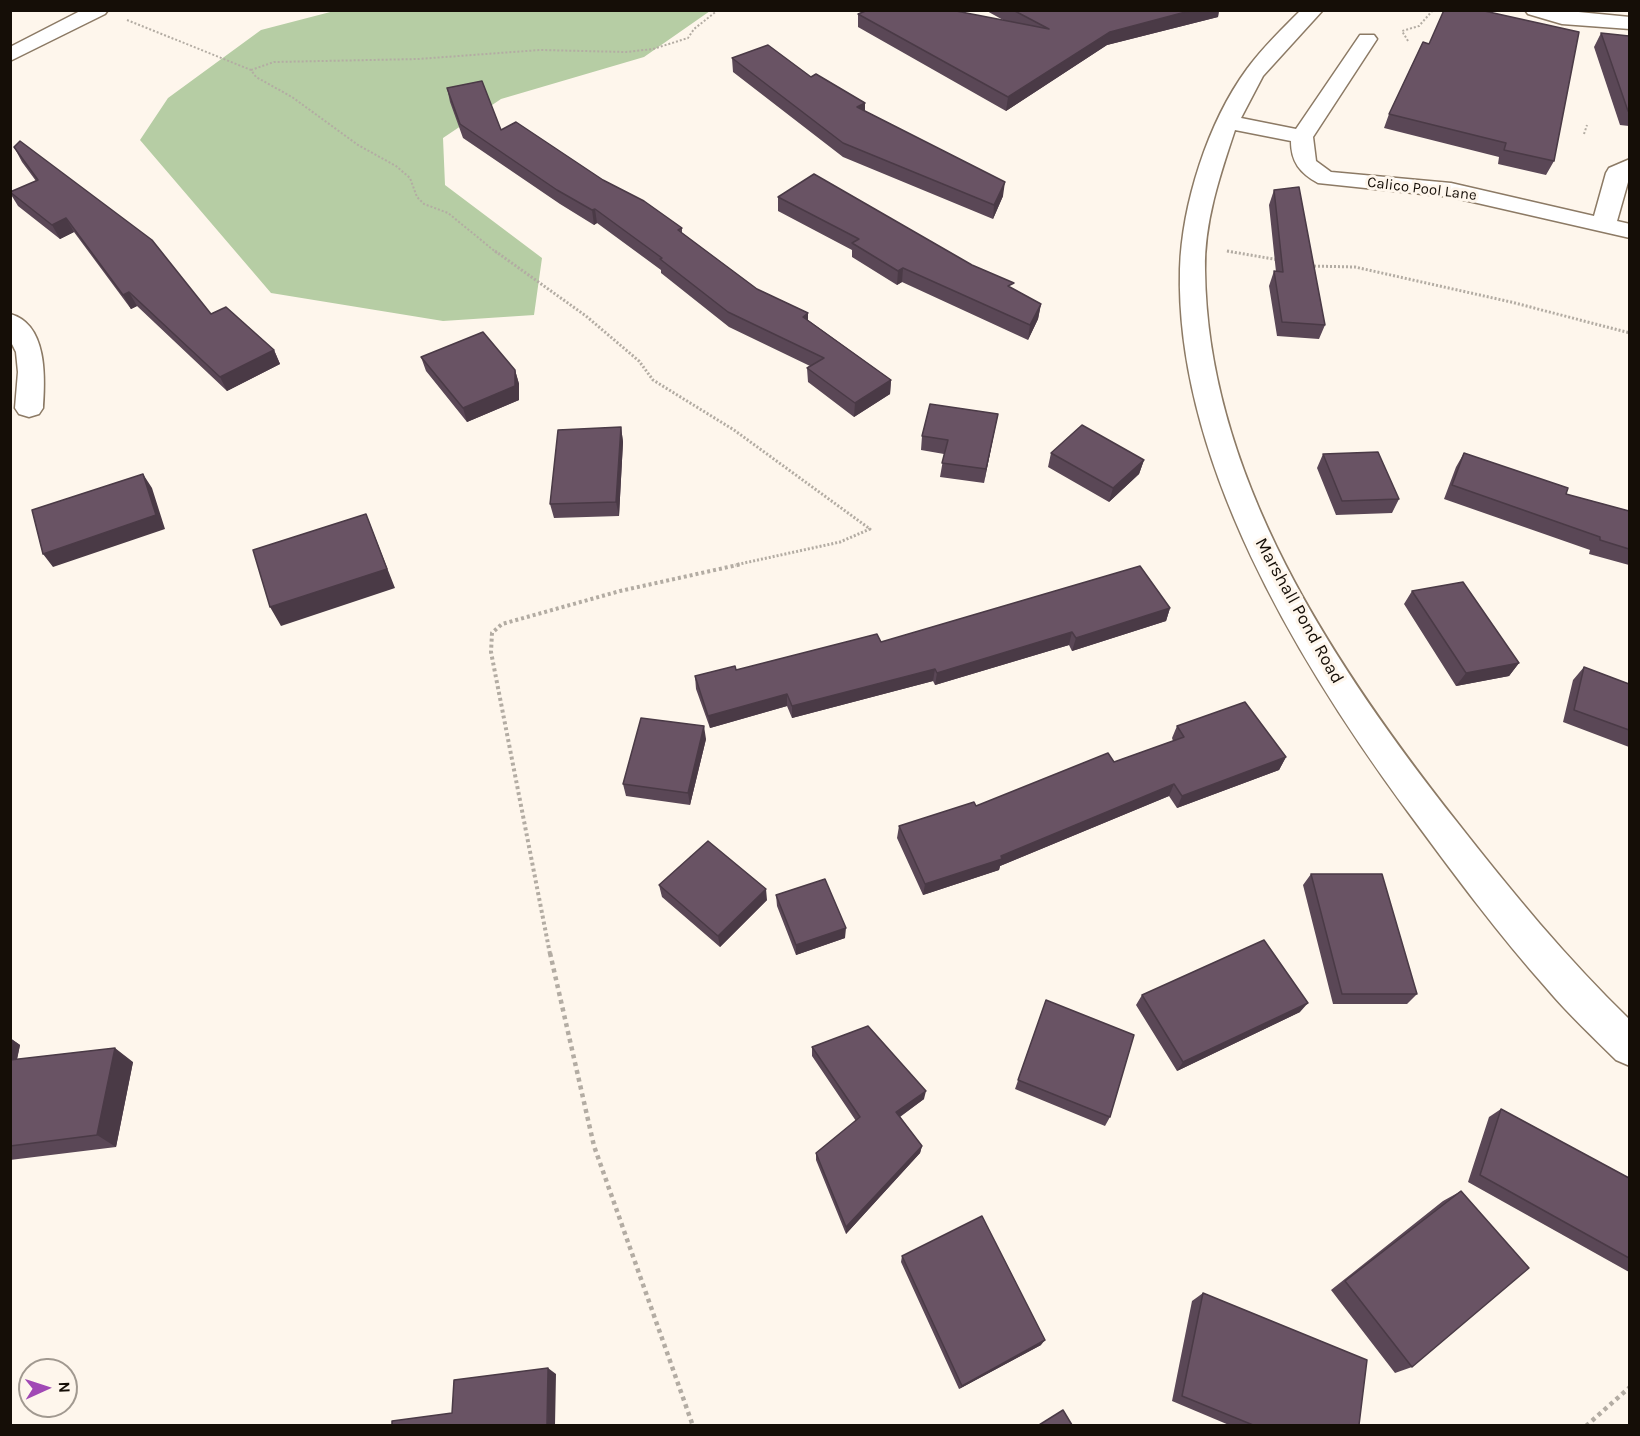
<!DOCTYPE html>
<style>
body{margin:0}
#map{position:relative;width:1640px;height:1436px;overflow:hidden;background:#fef6ec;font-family:Karla,sans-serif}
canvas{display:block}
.frame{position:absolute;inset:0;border:12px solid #150e07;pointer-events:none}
.north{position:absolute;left:18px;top:1358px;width:60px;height:60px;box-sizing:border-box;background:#fef6ec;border:2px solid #a19990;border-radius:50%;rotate:87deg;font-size:16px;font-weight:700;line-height:24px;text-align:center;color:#150e07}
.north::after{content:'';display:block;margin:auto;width:21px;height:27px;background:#a149b5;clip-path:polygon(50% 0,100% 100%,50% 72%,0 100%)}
</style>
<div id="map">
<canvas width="1640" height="1436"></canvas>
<div class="frame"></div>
<div class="north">N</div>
</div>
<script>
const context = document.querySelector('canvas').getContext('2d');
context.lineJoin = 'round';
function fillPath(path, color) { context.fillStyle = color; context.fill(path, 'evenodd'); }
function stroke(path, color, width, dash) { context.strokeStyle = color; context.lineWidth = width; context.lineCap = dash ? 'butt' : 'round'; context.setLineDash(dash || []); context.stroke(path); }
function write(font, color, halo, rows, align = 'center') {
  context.font = font + ' Karla,sans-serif'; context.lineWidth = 6; context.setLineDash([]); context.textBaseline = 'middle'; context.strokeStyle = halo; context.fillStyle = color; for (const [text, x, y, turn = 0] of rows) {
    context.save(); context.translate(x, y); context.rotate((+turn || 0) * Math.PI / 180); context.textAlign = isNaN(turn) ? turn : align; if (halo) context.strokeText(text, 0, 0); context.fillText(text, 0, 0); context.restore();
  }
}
const green = new Path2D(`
 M338,10l372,1 -66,46 -143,42 -58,39 2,47 97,73 -8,57 -91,6 -172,-28 -131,-153 28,-42 93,-68z`);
const pathFar3 = new Path2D(`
 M127,20l124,50 5,7 36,20 66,48 38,21 14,12 7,19 7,7 24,9 49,40
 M1408,41l-6,-10 17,-5 14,-16
 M251,70l23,-8 144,-3 122,-9 86,2 27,-3 35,-11 6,-9 24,-19
 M1584,134l3,-9
 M1227,251l9,2`);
const pathFar2 = new Path2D(`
 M495,251l91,65 53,45 14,19 81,50 136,99 -30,13 -105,23
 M1227,251l52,9
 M1310,266l45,1 156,35 119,31`);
const pathFar1 = new Path2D(`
 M550,954l-59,-302 1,-19 10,-9 118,-33 122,-27`);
const path = new Path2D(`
 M550,953l44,193 99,280
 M1586,1426l44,-39`);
const minor = new Path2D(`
 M82,10h26l-3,4 -95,47v-14z
 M1301,10h22l-60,66 -22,42 55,11 64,-94h14l3,4 -64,98 3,24 15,11 120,11 143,33 12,-43 3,-5 21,-9v16l-13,46 13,3v14l-179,-41 -133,-14c-18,-10 -27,-21 -27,-42l-56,-11c-15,45 -31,92 -30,140 2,206 129,396 252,552 54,69 109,136 173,198v46l-14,-6c-23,-23 -47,-45 -68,-70 -50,-56 -95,-117 -140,-178 -109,-148 -233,-352 -228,-543 2,-65 28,-147 67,-200 16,-22 35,-40 54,-59z
 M1525,10h33l72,7v12l-68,-5 -34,-10z
 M10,314c38,10 35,65 33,94l-4,6 -10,3 -10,-3 -4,-6 3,-36 -2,-20 -6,-12z`);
const wall = new Path2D(`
 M985,10h234l-1,7 -111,28 -101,66 -148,-84v-13l147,7z
 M1601,33l28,3v90l-9,-1 -26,-78z
 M1423,42l131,119 -8,14 -48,-11 1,-7 -115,-29 5,-14z
 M732,58l79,19 54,26v8l138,85 -10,23 -150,-62 -110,-85z
 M447,88l54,42 102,50 79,48v5l75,56 51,24v7l83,60 -1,14 -36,23 -46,-35 -1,-14 3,-2 -81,-39 -68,-54v-3l-64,-47 -3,2 -34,-21 -97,-66 -13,-36z
 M14,147l197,167 63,36 6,14 -53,27 -90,-85 -6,3 -57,-77 -14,7 -42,-33 -8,-13 26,-12 -14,-19z
 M1274,190l51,135 -6,14 -42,-3 -8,-50 5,-15 2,1 -7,-67z
 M778,197l235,92 28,15 -3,15 -10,21 -126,-58 -5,3 -45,-28v-7l-74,-39z
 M421,357l94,13 4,14v16l-52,22 -41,-51z
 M998,414l-14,69 -44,-6 4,-23 -23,-4 1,-14z
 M621,427l2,15 -4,74 -65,2 -4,-14z
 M1051,453l93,7 -5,14 -30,28 -61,-35z
 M1464,453l102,41 63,17v54l-40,-11 1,-4 -146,-51 12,-32z
 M1323,454l76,45 -7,14 -56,2 -19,-47z
 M1412,591l107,72 -10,13 -53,10 -52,-82z
 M1170,608l-4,13 -94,30 -3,-6 -134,40 -2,-4 -141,37 -5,-12 -77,22 -14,-39 -1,-13 41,-6 145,-28z
 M1584,667l45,17v63l-66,-25 10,-42z
 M1177,726l109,31 -7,13 -102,38 -8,-12 -169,70 -1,4 -76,25 -26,-57 2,-12 77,-20 138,-44 59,-21 -1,-3z
 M706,739l-16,66 -64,-9 -3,-12z
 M1311,874l106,120 -10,10h-74l-30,-119z
 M659,885l108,15 -47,47 -58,-50z
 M776,895l69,43 -49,17 -19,-49z
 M1142,995l158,17 -123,59 -41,-66z
 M1046,1000l64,117 -5,9 -90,-37z
 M10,1038l10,7 -3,15 116,2 -17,85 -106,13z
 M812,1047l112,52 -24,18 22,29 -2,7 -74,81 -30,-74v-7l40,-32 -44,-65z
 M1501,1109l128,69v94l-161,-90 21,-65z
 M1461,1191l-49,176 -17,6 -64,-83 112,-89z
 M902,1256l139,89 -82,44 -58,-127z
 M1203,1293l156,132h-130l-57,-24 20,-100z`);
const shadedWall = new Path2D(`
 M1193,10h26l-1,7 -111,28 -101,66 2,-14 102,-65z
 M865,103v14l-8,-10z
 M1005,182l-2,14 -10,23 1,-14z
 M595,209l2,14 -3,2 -2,-15z
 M66,218l8,14 -14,7 -8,-14z
 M903,268l-1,14 -5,3 1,-14z
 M129,292l8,14 -6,3 -8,-14z
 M1041,304l-3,15 -10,21 2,-15z
 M808,313v14l-5,-10z
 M274,350l6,14 -53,27 -7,-14z
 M515,370l4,14v16l-52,22 -4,-14z
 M891,380l-1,14 -36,23 1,-14z
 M998,414l-3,14 -11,55 2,-14z
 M621,427l2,15 -4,74 -3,-14z
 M1144,460l-5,14 -30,28 4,-14z
 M143,474l9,14 13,41 -112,38 -10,-13z
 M366,514l29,74 -114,38 -11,-19z
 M1170,608l-4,13 -94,30 4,-13z
 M1072,632l-3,13 -134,40 2,-12z
 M1519,663l-10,13 -53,10 10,-13z
 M935,669l-2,12 -141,37v-12z
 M787,694v12l-77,22 -2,-12z
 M704,726l2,13 -16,66 -2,-12z
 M1286,757l-7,13 -102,38 5,-12z
 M1174,784l-5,12 -169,70 -1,4 -76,25 2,-11 76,-28z
 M766,889l1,11 -47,47 -2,-11z
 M846,928l-1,10 -49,17v-10z
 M1308,1003l-8,9 -123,59 6,-9z
 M10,1038l10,7 -7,31 -3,-1z
 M115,1048l18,14 -17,85 -19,-12z
 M926,1091l-2,8 -29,21 1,-8z
 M922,1146l-2,7 -74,81v-7z
 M1045,1340l-4,5 -82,44 3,-3z
 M548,1368l8,6 -1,51h-8z`);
const building = new Path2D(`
 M868,10h83l98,19 -36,-19h180l-83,22 -102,65 -150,-83z
 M1444,10h36l99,22 -25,129 -50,-11 2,-7 -117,-29 34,-72 6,2z
 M1601,33l28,3v75h-1z
 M768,45l43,32 5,-3 49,29 -8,4 148,75 -11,23 -151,-62 -111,-85z
 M482,81l19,49 15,-8 87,58 41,21 38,27 -4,2 79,59 51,24 -5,4 88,63 -36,23 -48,-35 17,-10 -96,-46 -68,-53 2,-1 -67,-49 -3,1 -35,-20 -97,-66 -13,-36z
 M20,141l132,99 59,74 15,-7 48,43 -54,27 -91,-85 -6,3 -57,-77 -14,7 -42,-33 28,-12 -24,-33z
 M814,174l158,91 42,18 -6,3 33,18 -11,21 -127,-57 -5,3 -46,-28 7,-4 -81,-42z
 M1299,187l26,138 -43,-3 -8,-51 9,1 -9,-82z
 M483,332l32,38v16l-52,22 -42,-51z
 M930,404l68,10 -12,55 -44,-6 6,-23 -26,-4z
 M1082,425l62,35 -31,28 -62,-35z
 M621,427l-5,75 -66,2 8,-74z
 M1378,452l21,47 -57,2 -19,-47z
 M1464,453l104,35 -2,6 63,17v38l-29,-9v-3l-148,-52z
 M143,474l13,41 -113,39 -11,-44z
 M366,514l21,55 -117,38 -17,-57z
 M1140,566l30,42 -94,30 -4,-6 -135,41 -2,-4 -143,37 -5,-12 -79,22 -13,-40 40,-10 1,4 141,-36 4,8z
 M1463,582l56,81 -53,10 -54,-82z
 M1584,667l45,17v46l-55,-20z
 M1245,702l41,55 -104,39 -8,-12 -173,72 1,3 -77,25 -26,-58 75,-24 2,4 132,-53 6,9 70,-25 -7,-11z
 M641,718l63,8 -16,67 -65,-9z
 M708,841l58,48 -48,47 -59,-51z
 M1311,874h71l35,120h-75z
 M825,879l21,49 -50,17 -20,-50z
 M1264,940l44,63 -125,59 -41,-67z
 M1046,1000l88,35 -24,82 -92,-37z
 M868,1026l58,65 -30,21 26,34 -76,81 -30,-74 44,-36 -48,-70z
 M115,1048l-18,87 -87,11v-86z
 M1501,1109l128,69v80l-149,-83z
 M1461,1191l68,77 -117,99 -67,-86z
 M982,1216l63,124 -83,46 -60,-130z
 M1203,1293l164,67 -8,65h-106l-71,-29z
 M548,1368l-1,57h-155v-4l60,-8 2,-33z
 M1063,1410l9,15h-33z`);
const farStreetnames = [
 ["Calico Pool Lane",1422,189,7]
];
const streetNames = [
 ["Marshall Pond Road",1299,611,61]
];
fillPath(green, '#b6cda4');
stroke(minor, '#8c7a65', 3);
stroke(pathFar3, '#b3aca3', 2, [2, 2]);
stroke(pathFar2, '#b3aca3', 3, [2, 2]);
stroke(pathFar1, '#b3aca3', 4, [3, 3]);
stroke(path, '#b3aca3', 4.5, [4, 4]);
fillPath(minor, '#fff');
fillPath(wall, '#5a4756');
fillPath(shadedWall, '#4a3a46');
fillPath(building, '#695364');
stroke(building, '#4a3a46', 1.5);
write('15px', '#150e07', '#fef6ec', farStreetnames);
write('18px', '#150e07', '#fef6ec', streetNames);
</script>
